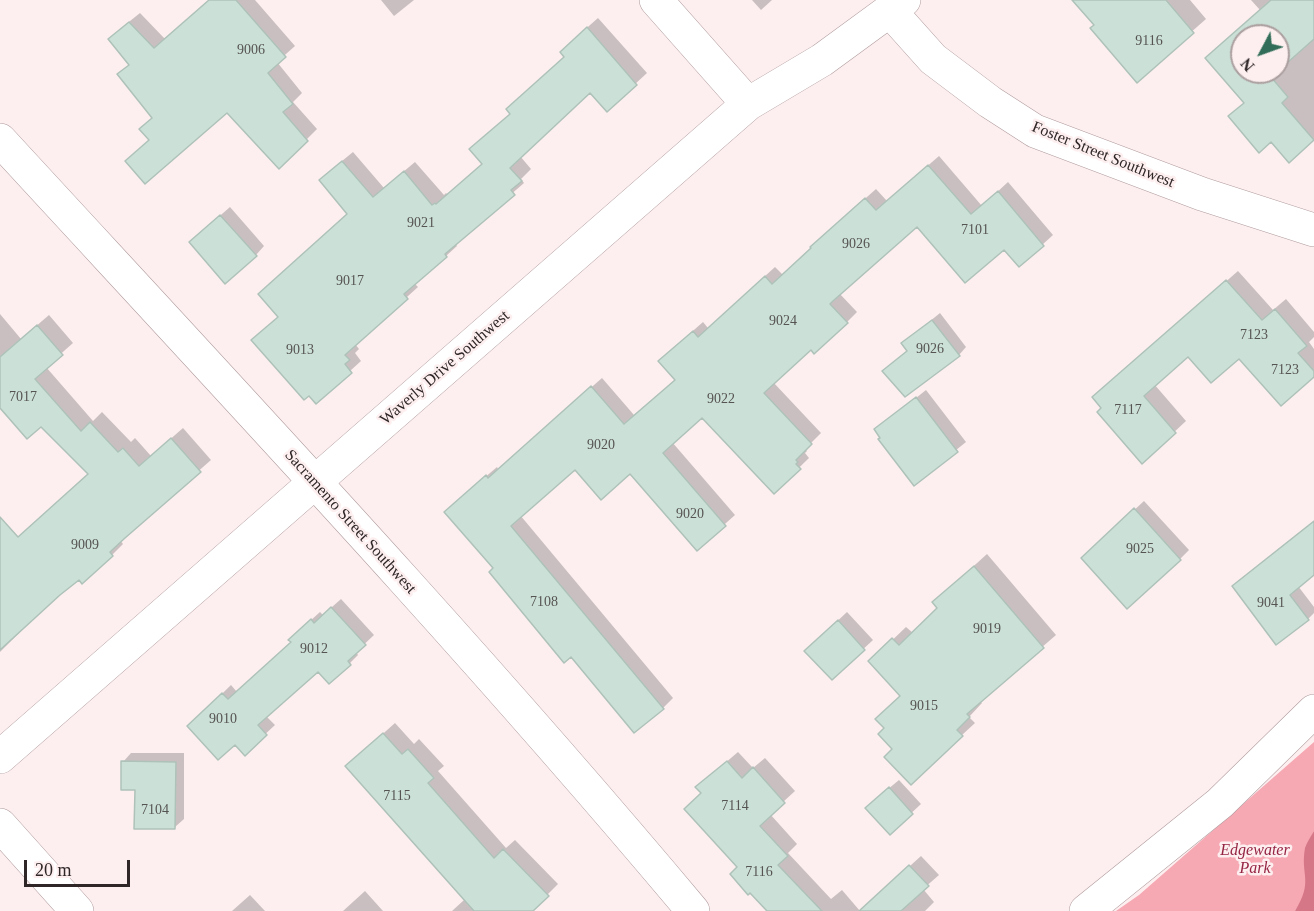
<!DOCTYPE html>
<style>
body{margin:0}
#map{position:relative;width:1314px;height:911px;overflow:hidden;background:#fdeff0;font-family:Georgia,serif}
canvas{display:block}
.north{position:absolute;left:1230px;top:24px;width:60px;height:60px;box-sizing:border-box;background:#fdeff0;border:2px solid #ab9fa0;border-radius:50%;rotate:229deg;font-size:16px;font-weight:700;line-height:24px;text-align:center;color:#2f2627}
.north::after{content:'';display:block;margin:auto;width:21px;height:27px;background:#316d58;clip-path:polygon(50% 0,100% 100%,50% 72%,0 100%)}
.scale{position:absolute;left:24px;top:860px;width:106px;height:27px;box-sizing:border-box;border:3px solid #2f2627;border-top:0;padding-left:8px;font-size:18px;line-height:21px;white-space:nowrap;color:#2f2627;-webkit-text-stroke:4px #fdeff0;paint-order:stroke}
</style>
<div id="map">
<canvas width="1314" height="911"></canvas>
<div class="north">N</div>
<div class="scale">20 m</div>
</div>
<script>
const context = document.querySelector('canvas').getContext('2d');
context.lineJoin = 'round';
function fillPath(path, color) { context.fillStyle = color; context.fill(path, 'evenodd'); }
function stroke(path, color, width, dash) { context.strokeStyle = color; context.lineWidth = width; context.lineCap = dash ? 'butt' : 'round'; context.setLineDash(dash || []); context.stroke(path); }
function write(font, color, halo, rows, align = 'center') {
  context.font = font + ' Georgia,serif'; context.lineWidth = 5; context.setLineDash([]); context.textBaseline = 'middle'; context.strokeStyle = halo; context.fillStyle = color; for (const [text, x, y, turn = 0] of rows) {
    context.save(); context.translate(x, y); context.rotate((+turn || 0) * Math.PI / 180); context.textAlign = isNaN(turn) ? turn : align; if (halo) context.strokeText(text, 0, 0); context.fillText(text, 0, 0); context.restore();
  }
}
const green = new Path2D(`
 M1314,742v89l-9,20 6,32 -5,13 -11,15h-179l23,-16z`);
const water = new Path2D(`
 M1314,831v80h-19c19,-31 5,-35 10,-63 2,-6 6,-12 9,-17z`);
const shadow = new Path2D(`
 M210,0h45l40,46 -18,16 25,31 -9,9 24,27 -38,38 -52,-57 -77,29 3,-22 -34,-42 11,-11 -10,-35 20,-16 25,26z
 M381,0h33l-20,16z
 M752,0h20l-11,10z
 M1074,0h116l16,19 -69,61 -42,-55z
 M1251,0h63v139l-25,21 -44,-58 -38,-44 53,-48zM1242,36h36v36h-36z
 M598,18l49,55 -40,37 -17,-20 -70,66 11,13 -10,10 3,4 -69,60 2,3 -11,10 -32,27 4,4 -63,57 4,5 -4,4 6,8 -45,41 -52,-72 15,-14 69,-103 -17,-43 22,-18 31,36 31,-26 29,33 2,-2 2,2 35,-31 -12,-15 41,-36 54,-56 6,-16z
 M939,156l43,50 26,-24 45,53 -33,30 -16,-17 -87,-23 -78,68 18,19 -10,10 -36,26 -38,34 48,51 -16,16 2,2 -2,2 4,5 -35,34 -72,-76 -30,26 63,73 -38,34 -67,-77 -55,-4 -55,47 153,183 -10,10 -168,-140 -39,-66 41,-35 1,2 104,-91 32,37 42,-36 -6,-28 33,-29 5,6 67,-61 8,8 39,-38 54,-48 11,12z
 M230,207l34,39 -8,9 -57,-21z
 M1238,271l35,39 13,-11 28,33v5l-5,5 5,7v26l-75,-19 -51,-1 -34,29 32,37 -44,41 -39,-55 2,-20z
 M940,313l26,34 -7,8 -68,9 17,-14 -5,-7z
 M0,314l21,25 28,-24 24,28 -27,24 47,54 9,-9 29,30 4,-4 16,18 32,-28 28,32 -91,80 3,4 -11,11 -33,23 -58,51 1,1 -22,22v-77l60,-74 29,-28 -48,-48 -41,-19z
 M926,390l40,52 -52,42 -38,-54z
 M1144,501l45,49 -9,9 -88,-10z
 M1314,521v52l-16,13 16,21v6l-6,6 -65,-42z
 M987,554l69,81 -76,66 2,2 -13,14 6,6 -13,12 -68,14 -8,-21 15,-33 -18,-46 23,-22 7,6 26,-25 -5,-6z
 M341,599l33,36 -18,17 2,3 -8,8 -32,6 -52,47 9,9 -30,28 -10,-10 -46,-17 42,-41 6,7 55,-50 7,-11 21,-19 3,3z
 M847,612l26,28 -41,38 -17,-36z
 M395,723l19,21 5,-5 25,27 -6,5 68,77 9,-8 43,44 -27,27h-79l12,-11 -106,-144z
 M738,752l15,16 12,-10 30,33 -25,23 27,30 -9,9 43,46 11,-9 18,21 61,-55 18,19 -16,14 11,13 -9,9h-156l-30,-44 -36,-74 -6,-6z
 M131,753h53v66l-9,8 -39,-38 -13,-27z
 M899,780l22,24 -31,29 -14,-34z
 M365,891l18,20h-40z
 M250,895l15,16h-33z`);
const building = new Path2D(`
 M209,0h27l50,57 -18,16 25,31 -10,8 25,29 -29,28 -52,-56 -82,71 -20,-23 24,-21 -10,-11 13,-11 -35,-44 12,-9 -21,-26 21,-17 25,26z
 M1072,0h94l28,33 -57,50 -47,-55 4,-3z
 M1271,0h43v39l-36,32v-35h-36v36h35l-6,5 17,20 -6,6 32,37 -25,23 -18,-21 -12,11 -31,-37 16,-13 -39,-45z
 M587,27l50,58 -30,27 -17,-19 -80,75 12,13 -11,9 4,5 -70,59 2,3 -43,37 4,5 -63,56 5,5 -5,4 7,9 -36,31 -7,-8 -5,4 -53,-60 27,-23 -20,-23 89,-80 -28,-34 23,-19 31,36 31,-26 28,34 3,-2 1,1 46,-40 -13,-15 41,-35 -4,-5 58,-52 -4,-5z
 M928,165l43,49 27,-23 46,55 -25,21 -15,-17 -39,33 -48,-56 -84,74 -3,3 18,19 -34,31 -3,-4 -47,43 48,51 -16,16 2,2 -2,2 5,5 -27,25 -72,-76 -39,35 63,73 -29,25 -67,-77 -29,26 -26,-30 -64,56 153,183 -30,24 -63,-76 -7,6 -75,-91 4,-4 -49,-56 42,-37 2,3 103,-92 33,38 51,-44 -17,-19 35,-30 5,6 67,-61 7,8 39,-36 -1,-1 55,-49 11,12z
 M220,215l37,41 -32,28 -36,-42z
 M1226,280l36,40 13,-11 32,37 -9,7 16,18v6l-33,29 -42,-47 -28,24 -23,-26 -44,39 32,37 -34,31 -45,-52 4,-4 -9,-11z
 M932,320l28,36 -55,41 -23,-26 25,-20 -6,-8z
 M37,325l26,30 -28,24 46,52 9,-9 28,30 5,-4 16,18 32,-28 30,34 -76,66 -15,14 3,4 -31,28 -3,-4 -19,15 -60,55v-133l18,20 70,-63 -47,-47 -14,12 -27,-31v-51z
 M916,397l42,55 -44,34 -36,-47 2,-1 -6,-9z
 M1134,508l47,52 -54,49 -46,-51z
 M1314,521v54l-24,20 19,25 -33,25 -44,-59z
 M974,566l70,82 -77,66 3,3 -13,13 6,6 -52,49 -27,-28 8,-8 -14,-15 6,-6 -9,-9 25,-23 -32,-35 24,-23 7,7 38,-37 -5,-6z
 M331,607l35,38 -18,16 3,4 -22,19 -11,-12 -60,53 9,10 -22,21 -10,-11 -17,15 -31,-34 35,-33 6,6 63,-57 -3,-2 23,-21 3,4z
 M838,620l27,30 -33,30 -28,-29z
 M383,733l19,21 6,-5 26,29 -6,5 66,75 9,-9 46,47 -16,15h-59l-129,-145z
 M121,761l55,1 -1,67h-41l1,-39h-14z
 M727,761l15,17 11,-11 32,36 -25,23 28,30 -10,9 44,46h-55l-17,-18 -2,2 -18,-21 7,-7 -53,-58 17,-16 -6,-6z
 M889,787l24,27 -23,21 -25,-27z
 M909,865l20,21 -28,25h-42z`);
const street = new Path2D(`
 M656,0l92,104
 M890,11l43,48 57,43 45,29 167,63 112,36
 M0,140c234,254 471,506 693,771
 M0,757l748,-653 74,-44 82,-60
 M0,825l77,86
 M1086,911l134,-108 94,-92`);
const numberNames = [
 ["9116",1149,41],
 ["9006",251,50],
 ["9021",421,223],
 ["7101",975,230],
 ["9026",856,244],
 ["9017",350,281],
 ["9024",783,321],
 ["7123",1254,335],
 ["9026",930,349],
 ["9013",300,350],
 ["7123",1285,370],
 ["7017",23,397],
 ["9022",721,399],
 ["7117",1128,410],
 ["9020",601,445],
 ["9020",690,514],
 ["9009",85,545],
 ["9025",1140,549],
 ["7108",544,602],
 ["9041",1271,603],
 ["9019",987,629],
 ["9012",314,649],
 ["9015",924,706],
 ["9010",223,719],
 ["7115",397,796],
 ["7114",735,806],
 ["7104",155,810],
 ["7116",759,872]
];
const streetNames = [
 ["Foster Street Southwest",1103,155,22],
 ["Waverly Drive Southwest",445,368,-41],
 ["Sacramento Street Southwest",350,522,48]
];
const parkNames = [
 ["Edgewater",1255,851],
 ["Park",1255,869]
];
fillPath(green, '#f6a8b3');
fillPath(water, '#d57787');
fillPath(shadow, '#0003');
fillPath(building, '#cbe0d7');
stroke(building, '#aec2b9', 1.5);
stroke(street, '#b09b9d', 34);
stroke(street, '#fff', 33);
write('14px', '#565453', null, numberNames);
write('16px', '#2f2627', '#fdeff0', streetNames);
write('italic 16px', '#952443', '#fdeff0', parkNames);
</script>
